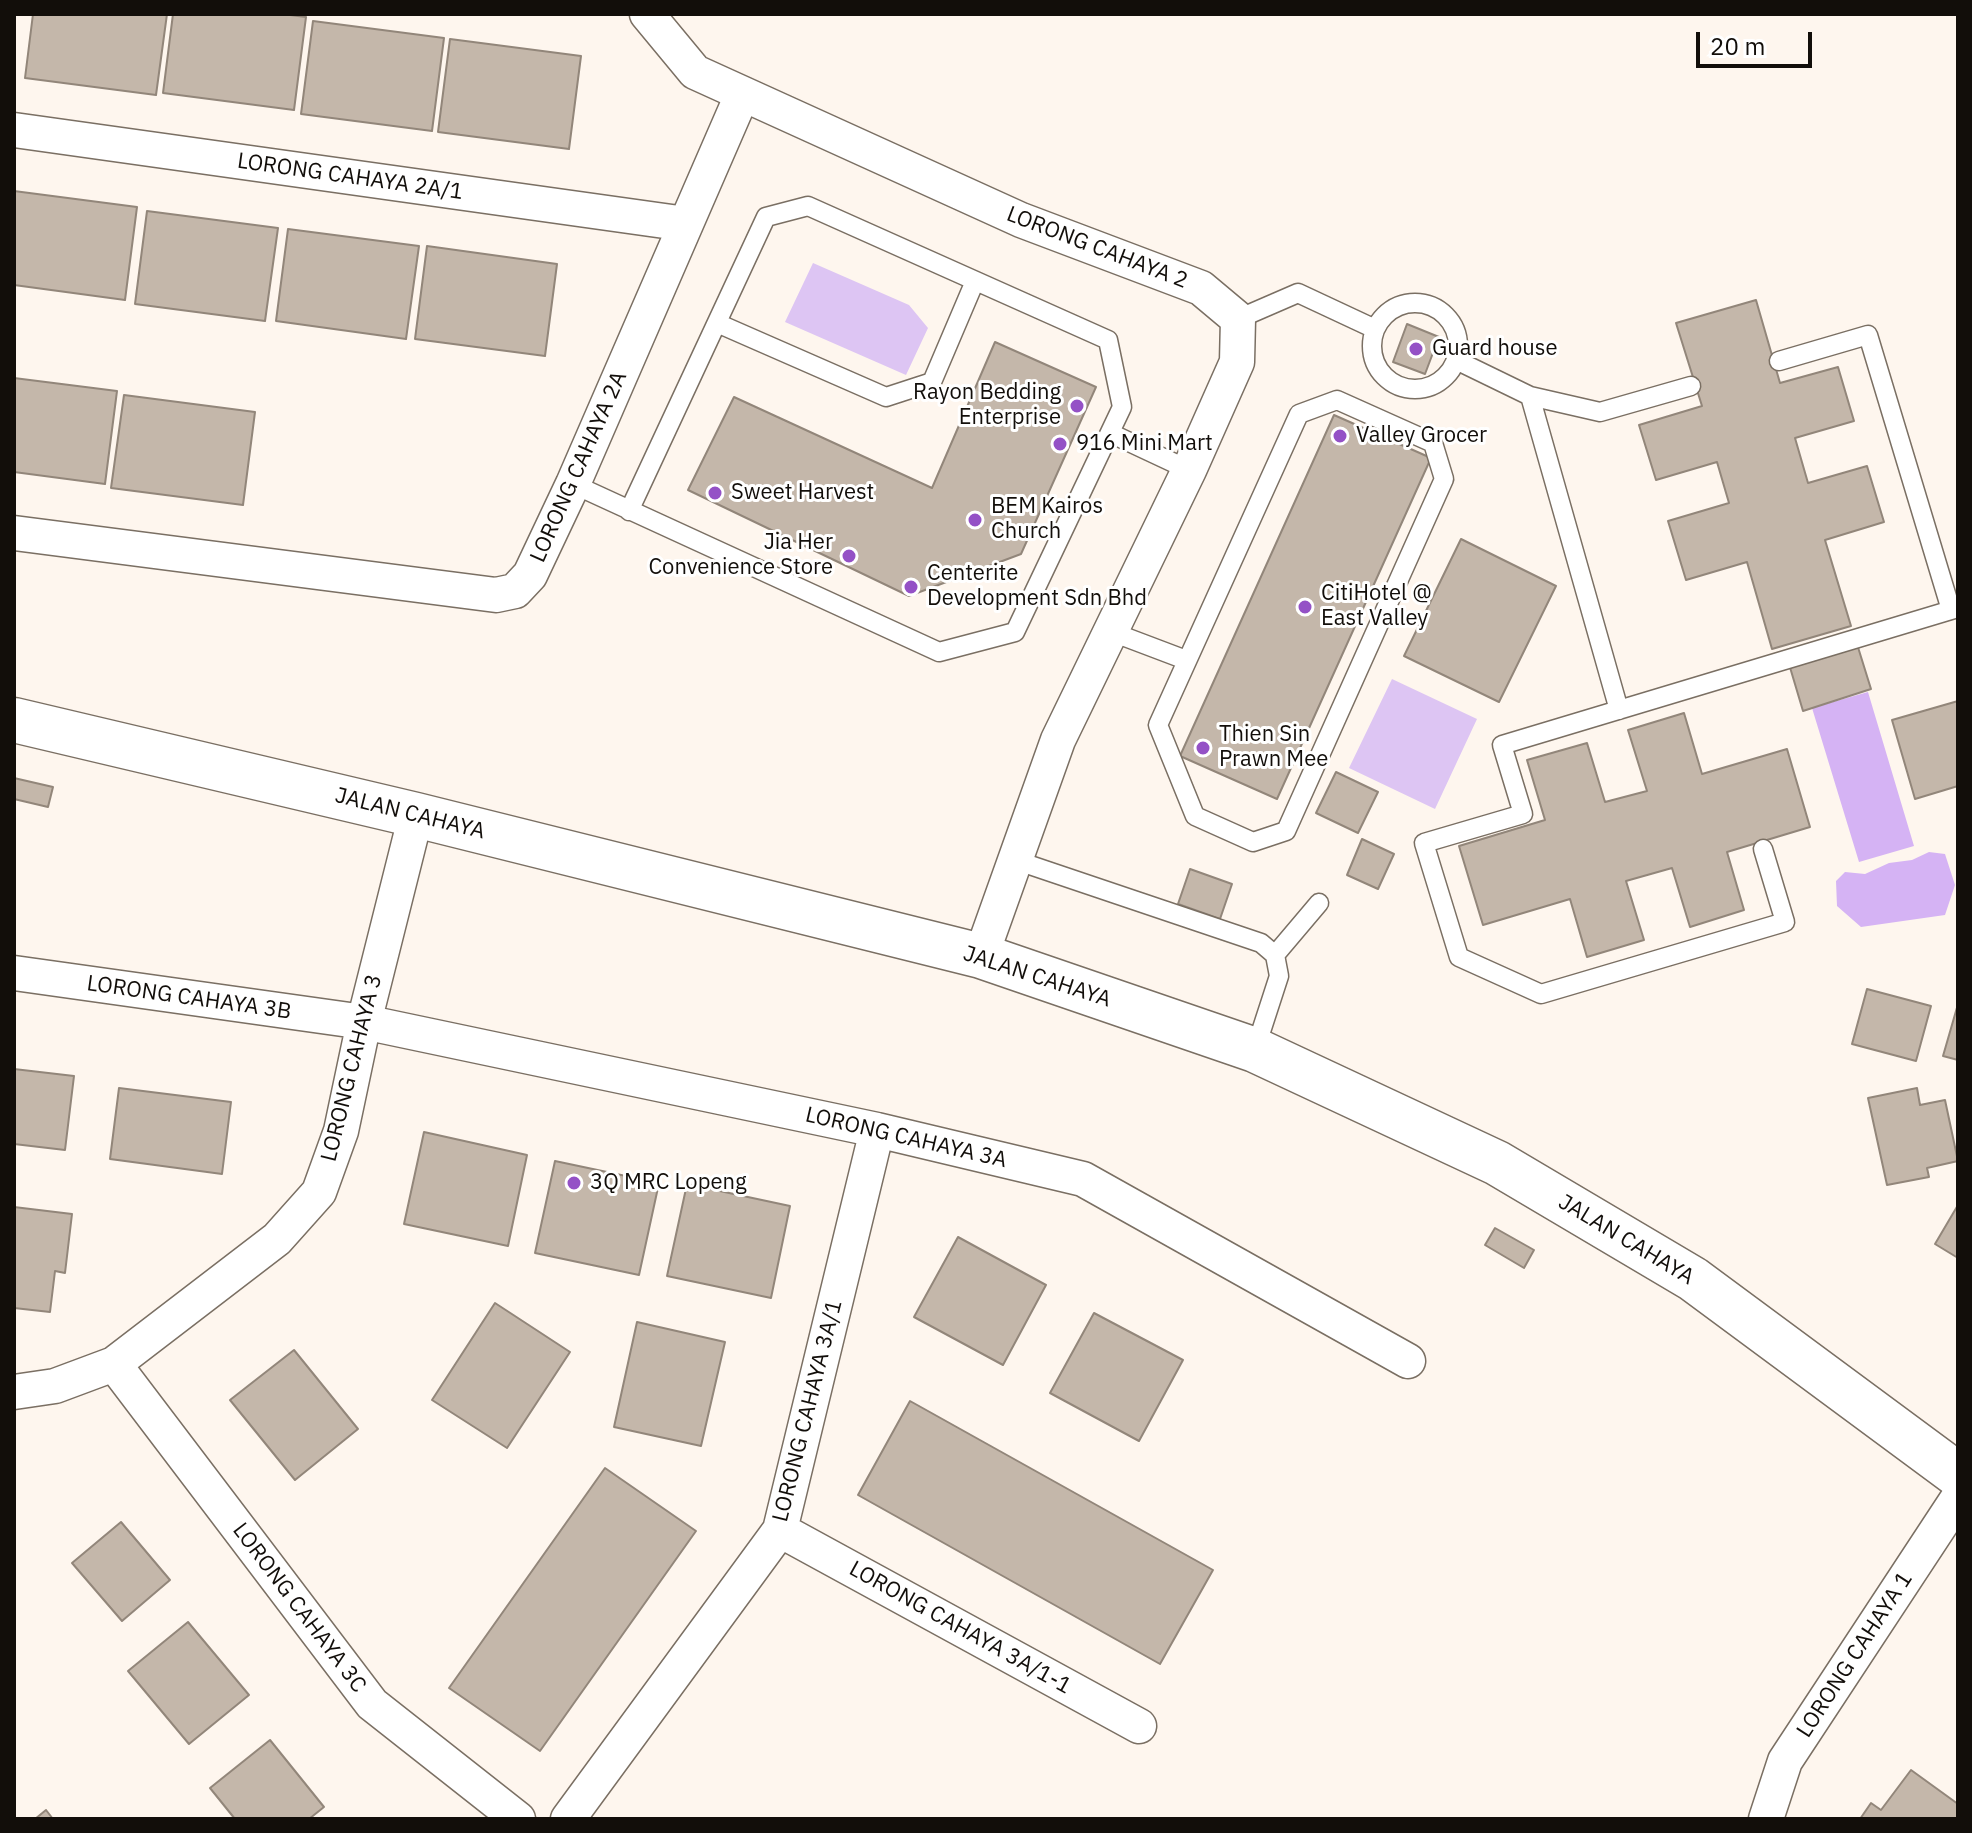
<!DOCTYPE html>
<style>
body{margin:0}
#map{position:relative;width:1972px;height:1833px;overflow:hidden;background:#fef6ee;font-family:"IBM Plex Sans",sans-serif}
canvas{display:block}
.frame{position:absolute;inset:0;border:16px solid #120e0a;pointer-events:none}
.scale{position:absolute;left:1696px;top:32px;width:116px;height:36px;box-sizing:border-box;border:4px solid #120e0a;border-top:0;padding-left:10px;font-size:24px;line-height:28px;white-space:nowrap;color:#120e0a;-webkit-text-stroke:6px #fff;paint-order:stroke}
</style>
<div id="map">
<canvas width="1972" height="1833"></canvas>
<div class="frame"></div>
<div class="scale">20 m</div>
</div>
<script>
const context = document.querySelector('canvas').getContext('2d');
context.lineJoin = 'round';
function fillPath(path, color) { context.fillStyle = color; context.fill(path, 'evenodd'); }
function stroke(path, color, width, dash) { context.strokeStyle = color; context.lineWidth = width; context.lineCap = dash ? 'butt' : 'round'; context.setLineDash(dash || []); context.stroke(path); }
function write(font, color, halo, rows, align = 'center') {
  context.font = font + ' "IBM Plex Sans",sans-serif'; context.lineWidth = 6; context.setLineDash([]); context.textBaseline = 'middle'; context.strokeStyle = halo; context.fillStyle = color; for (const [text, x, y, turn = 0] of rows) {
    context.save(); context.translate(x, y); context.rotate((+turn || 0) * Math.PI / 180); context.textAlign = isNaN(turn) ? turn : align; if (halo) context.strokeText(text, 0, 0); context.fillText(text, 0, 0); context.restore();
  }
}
const green = new Path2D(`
 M813,263l96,42 19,23 -22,47 -121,-53z
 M1392,679l85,40 -42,90 -86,-41z`);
const water = new Path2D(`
 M1868,692l46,154 -55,16 -47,-154z
 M1929,852l16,2 10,31 -10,30 -84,12 -24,-21 -1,-25 9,-9 20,2 24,-11 23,-3z`);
const building = new Path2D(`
 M33,14h134l-11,81 -131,-17z
 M173,14h109l24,3 -12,93 -131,-17z
 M313,21l131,17 -12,93 -131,-17z
 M450,39l131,17 -12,93 -131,-17z
 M14,191l123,16 -12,93 -111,-15z
 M147,211l131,17 -13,93 -130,-17z
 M288,229l131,17 -13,93 -130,-18z
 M427,246l130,18 -12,92 -130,-17z
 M1756,300l24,83 58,-16 16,54 -59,17 13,45 59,-17 17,56 -59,18 26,86 -79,23 -25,-87 -61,18 -18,-59 61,-18 -12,-41 -61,18 -17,-55 63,-19 -26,-83z
 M1407,324l32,13 -14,37 -32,-12z
 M995,342l101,45 -75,167 -112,42 -221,-106 46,-93 198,91z
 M14,378l103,13 -12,93 -91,-12z
 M124,395l131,17 -12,93 -132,-17z
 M1334,415l97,43 -154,341 -97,-43z
 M1461,539l95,47 -57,116 -95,-46z
 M1857,644l14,45 -68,22 -14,-47z
 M1958,701v85l-43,13 -23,-79z
 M1684,713l18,61 85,-25 23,78 -83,25 17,58 -54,17 -18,-59 -46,13 18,59 -57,17 -17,-58 -87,26 -24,-79 86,-26 -18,-60 60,-17 18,59 42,-11 -19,-61z
 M1336,772l42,20 -20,41 -42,-20z
 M14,778l39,9 -5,20 -34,-8z
 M1362,839l32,15 -16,35 -31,-14z
 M1190,869l42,15 -12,35 -42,-15z
 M1867,989l64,17 -15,55 -64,-17z
 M1958,1004v56l-15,-4z
 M14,1069l60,7 -9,74 -51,-6z
 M119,1088l112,14 -9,72 -112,-15z
 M1917,1088l3,17 25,-5 13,61 -31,7 2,9 -42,8 -19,-87z
 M424,1132l103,23 -19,91 -104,-22z
 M555,1161l104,22 -20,92 -104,-22z
 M687,1184l103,22 -19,92 -104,-22z
 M1958,1205v53l-23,-14z
 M14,1207l58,7 -7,59 -10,-2 -5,41 -36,-4z
 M1495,1228l39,22 -10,18 -39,-23z
 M958,1237l88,48 -43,80 -89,-48z
 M495,1303l75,49 -63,96 -75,-48z
 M1094,1313l89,47 -44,81 -89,-48z
 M637,1322l88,20 -24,104 -87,-19z
 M294,1350l64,79 -63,51 -65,-80z
 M910,1401l303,169 -53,94 -302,-169z
 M605,1468l91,63 -156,220 -91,-63z
 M121,1522l49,58 -48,41 -50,-58z
 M188,1622l61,73 -60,49 -61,-73z
 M270,1740l54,67 -15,12h-74l-25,-31z
 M1911,1770l47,34v15h-98l11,-16 10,7z
 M46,1810l7,9h-18z`);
const lane = new Path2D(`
 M1372 346a43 43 0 1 1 86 0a43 43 0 1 1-86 0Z
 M1238,319l60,-26 77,36
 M717,323l169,74 46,-15 43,-101
 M1456,360l74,36 89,314
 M1779,361l89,-26 83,275
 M1530,396l70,16 91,-26
 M1337,400l96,43 11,36 -158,352 -33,11 -58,-26 -37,-91 141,-311z
 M1110,433l79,37
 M573,484l366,168 76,-20 107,-225 -14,-67 -300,-134 -42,11 -137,294
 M1112,632l74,28
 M1763,849l22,73 -244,72 -82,-37 -35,-114 99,-29 -21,-69 456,-137
 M1015,860l246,83 14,12 4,21 -24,74
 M1275,955l44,-52`);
const street = new Path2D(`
 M647,14l48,58 326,148 180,68 37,31 -1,43 -48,108 -131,270 -77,216
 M14,130l672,94
 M14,533l482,62 19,-4 15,-16 43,-91 169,-389
 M14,973l350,49 513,108 206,49 325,182
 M114,1364l258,340 146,115
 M14,1392l41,-6 59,-22 163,-125 42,-47 22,-61 23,-109 52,-207
 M780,1530l359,196
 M568,1819l212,-289 97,-400
 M1766,1819l19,-58 173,-263`);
const secondary = new Path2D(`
 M14,720l402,95 565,141 274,94 242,113 196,116 265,196`);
const markers = [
 [1416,349,8,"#9451c6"],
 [1077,406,8,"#9451c6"],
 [1340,436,8,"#9451c6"],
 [1060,444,8,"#9451c6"],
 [715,493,8,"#9451c6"],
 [975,520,8,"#9451c6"],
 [849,556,8,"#9451c6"],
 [911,587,8,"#9451c6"],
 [1305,607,8,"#9451c6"],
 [1203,748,8,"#9451c6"],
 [574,1183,8,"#9451c6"]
];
const streetNames = [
 ["LORONG CAHAYA 2A/1",350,177,8],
 ["LORONG CAHAYA 2",1097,248,21],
 ["LORONG CAHAYA 2A",579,467,-66],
 ["JALAN CAHAYA",410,814,14],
 ["JALAN CAHAYA",1037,977,18],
 ["LORONG CAHAYA 3B",189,998,8],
 ["LORONG CAHAYA 3",352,1068,-76],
 ["LORONG CAHAYA 3A",906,1138,13],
 ["JALAN CAHAYA",1626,1240,31],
 ["LORONG CAHAYA 3A/1",808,1411,-76],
 ["LORONG CAHAYA 3C",299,1608,53],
 ["LORONG CAHAYA 3A/1-1",960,1628,29],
 ["LORONG CAHAYA 1",1855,1655,-57]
];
const poiNames = [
 ["Guard house",1432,349],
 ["Rayon Bedding",1061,393,"right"],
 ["Enterprise",1061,418,"right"],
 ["Valley Grocer",1356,436],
 ["916 Mini Mart",1076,444],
 ["Sweet Harvest",731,493],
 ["BEM Kairos",991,507],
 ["Church",991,532],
 ["Jia Her",833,543,"right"],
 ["Convenience Store",833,568,"right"],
 ["Centerite",927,574],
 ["Development Sdn Bhd",927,599],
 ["CitiHotel @",1321,594],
 ["East Valley",1321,619],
 ["Thien Sin",1219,735],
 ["Prawn Mee",1219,760],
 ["3Q MRC Lopeng",590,1183]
];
fillPath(green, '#ddc5f3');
fillPath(water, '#d5b3f4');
fillPath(building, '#c4b7aa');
stroke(building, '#92867a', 2);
stroke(lane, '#7a6f63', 21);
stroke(street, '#7a6f63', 37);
stroke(secondary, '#7a6f63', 47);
stroke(lane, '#fff', 18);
stroke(street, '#fff', 34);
stroke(secondary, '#fff', 44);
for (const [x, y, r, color] of markers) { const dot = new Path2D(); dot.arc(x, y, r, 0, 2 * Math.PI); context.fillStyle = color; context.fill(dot); stroke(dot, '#fff', 3); }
write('22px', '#120e0a', '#fff', streetNames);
write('22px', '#120e0a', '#fff', poiNames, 'left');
</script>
